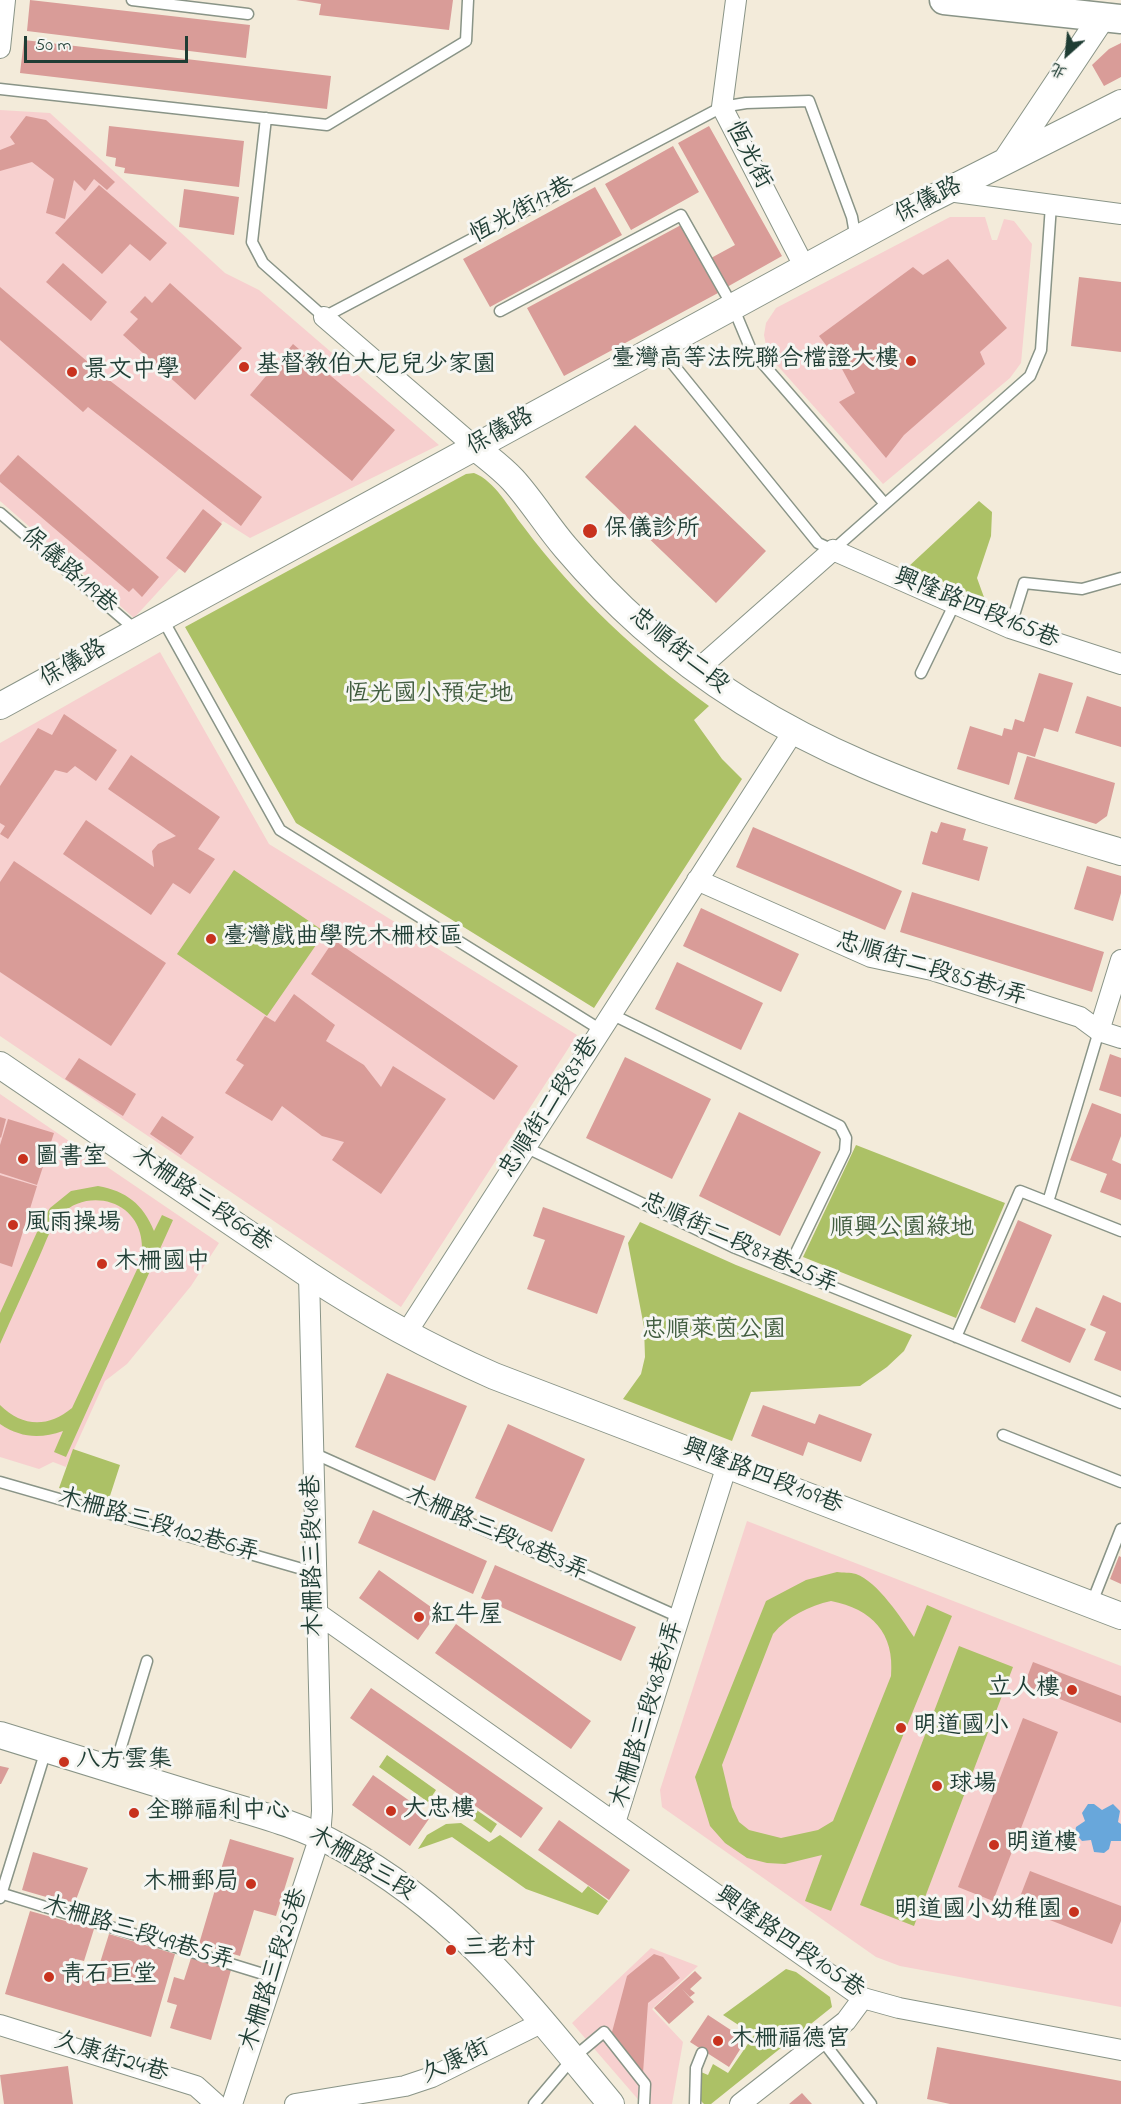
<!DOCTYPE html>
<meta charset="utf-8">
<style>
body{margin:0}
#map{position:relative;width:1121px;height:2104px;overflow:hidden;background:#f3ebda;font-family:"Indie Flower","LXGW WenKai TC",sans-serif}
canvas{display:block}
.north{position:absolute;left:1037px;top:24px;width:60px;height:60px;-webkit-text-stroke:4px #f6f6f2;paint-order:stroke;rotate:207deg;font-size:16px;font-weight:700;line-height:24px;text-align:center;color:#1f3d34}
.north::after{content:'';display:block;margin:auto;width:21px;height:27px;background:#1f3d34;clip-path:polygon(50% 0,100% 100%,50% 72%,0 100%)}
.scale{position:absolute;left:24px;top:36px;width:164px;height:27px;box-sizing:border-box;border:3px solid #1f3d34;border-top:0;padding-left:8px;font-size:18px;line-height:21px;white-space:nowrap;color:#1f3d34;-webkit-text-stroke:4px #f6f6f2;paint-order:stroke}
</style>
<div id="map">
<canvas width="1121" height="2104"></canvas>
<div class="north">北</div>
<div class="scale">50 m</div>
</div>
<script>
const context = document.querySelector('canvas').getContext('2d');
context.lineJoin = 'round';
function fillPath(path, color) { context.fillStyle = color; context.fill(path, 'evenodd'); }
function stroke(path, color, width, dash) { context.strokeStyle = color; context.lineWidth = width; context.lineCap = dash ? 'butt' : 'round'; context.setLineDash(dash || []); context.stroke(path); }
function write(font, color, halo, rows, align = 'center') {
  context.font = font + ' "Indie Flower","LXGW WenKai TC",sans-serif'; context.lineWidth = 6; context.setLineDash([]); context.textBaseline = 'middle'; context.strokeStyle = halo; context.fillStyle = color; for (const [text, x, y, turn = 0] of rows) {
    context.save(); context.translate(x, y); context.rotate((+turn || 0) * Math.PI / 180); context.textAlign = isNaN(turn) ? turn : align; if (halo) context.strokeText(text, 0, 0); context.fillText(text, 0, 0); context.restore();
  }
}
const built = new Path2D(`
 M0,110l50,3 175,160 34,17 180,155 -189,93 -27,-17 -89,97 -134,-117z
 M950,217h35l7,23h5l7,-21 10,2 18,23 -11,119 -11,15 -127,106 -115,-129 -4,-20 2,-12 10,-15z
 M160,652l109,192 308,191 -176,272 -401,-271v-293z
 M0,1094l219,149 -28,43 -64,78 -22,17 -39,86 -13,-5 -14,7 -39,-12z
 M747,1521l374,145v341l-221,-41 -24,-9 -214,-150 -2,-17z
 M651,1948l47,18 -46,43 31,33 -11,62h-30l-70,-81z`);
const green = new Path2D(`
 M474,473c21,8 35,35 49,53 53,71 115,128 186,180l-15,14 28,39 20,20 -148,229 -298,-185 -111,-196 281,-153z
 M979,501l13,11 -1,24 -14,42 8,22 -77,-33z
 M234,870l91,62 -58,84 -90,-62z
 M856,1145l149,58 -49,115 -153,-61z
 M98,1186c28,5 45,18 56,45l8,-16 11,5 -107,237 -12,-5 9,-21c-23,8 -42,7 -63,-7v-19c22,22 48,23 72,3l69,-147c3,-19 0,-38 -16,-51 -18,-14 -47,-13 -63,4 -11,11 -16,28 -22,41 -13,30 -27,59 -40,89v-31l43,-94 7,-11 21,-17z
 M640,1222l96,43 176,70 -8,16 -17,16 -27,19 -109,6 -19,49 -109,-42 18,-25 4,-17 -1,-30 -16,-84z
 M73,1449l47,16 -12,37 -49,-14z
 M837,1572c6,1 13,0 19,2 22,8 45,44 58,63l13,-32 25,11 -121,295 -26,-10 17,-46 -37,9 -18,-1 -20,-5 -22,-15 -15,-17 -15,-49 71,-176 40,-21zM831,1601c41,8 64,32 60,75l-58,145 -15,9 -37,8 -32,-8 -10,-8 -7,-15 -10,-42 51,-131c15,-18 36,-28 58,-33z
 M959,1646l54,21 -99,259 -54,-21z
 M387,1755l49,35 -8,12 -49,-35z
 M465,1802l32,22 -6,9 -25,-18z
 M461,1823l28,19 11,-7 82,58 6,-7 20,15 -10,14 -72,-26 -74,-52 -34,12 9,-14 19,-11z
 M786,1969l10,3 34,25 2,10 -121,97h-7l-5,-5 2,-27 7,3 5,-11 15,9 26,-38 -31,-20z`);
const water = new Path2D(`
 M1088,1804h6l8,6 11,-6 7,7 -2,11 3,2v17h-10l-2,8 -5,4 -10,-1 -3,-12 -9,1 -7,-8 1,-6 9,-6 -3,-8z`);
const building = new Path2D(`
 M30,0l220,25 -4,33 -219,-27z
 M296,0h157l-4,30 -130,-15 2,-11z
 M24,40l307,36 -4,33 -307,-36z
 M1121,43v34l-17,9 -12,-21 17,-16z
 M26,116l20,4 69,62 -8,8 -13,-11 -9,12 -11,-11 -9,39 -19,-6 8,-34 -22,-17 -32,9v-21l15,-6 -5,-7z
 M109,126l135,15 -5,46 -115,-14 1,-5 -10,-2 1,-8 -10,-2z
 M709,126l73,130 -55,31 -16,-29 24,-13 -57,-102z
 M673,146l26,46 -68,38 -26,-46z
 M99,185l68,58 -17,18 -20,-17 -28,30 -47,-41z
 M595,187l27,48 -132,72 -27,-48z
 M184,189l55,8 -5,38 -55,-8z
 M681,225l37,68 -154,83 -37,-68z
 M948,259l59,69 -27,24 5,12 -81,71 -18,23 -47,-56 16,-9 -19,-35 -17,-22 94,-69 10,8z
 M63,263l44,39 -16,19 -45,-39z
 M1079,277l42,5v70l-50,-6z
 M170,283l72,65 -47,52 -72,-65 15,-16 -8,-7 15,-16 7,7z
 M0,287l109,93 153,117 -21,29 -153,-119 -5,5 -83,-72z
 M293,344l102,86 -43,51 -102,-86z
 M635,425l131,126 -50,52 -131,-126z
 M18,455l141,122 -17,20 -9,-9 -4,4 -129,-110v-7z
 M203,509l19,15 -37,49 -19,-15z
 M1039,673l34,10 -15,49 -14,-4 -9,29 -17,-5 -9,33 -52,-16 13,-43 32,10 2,-8 8,2 3,-11 9,3z
 M1087,696l34,11v40l-46,-14z
 M64,714l53,36 -21,31 -21,-15 -8,7 -12,-3 -47,69 -8,-5 5,-8 -5,-3v-37l38,-58 14,7z
 M131,755l89,62 -22,32 17,10 -25,35 -17,-11 -22,32 -88,-61 23,-34 68,47 -2,-16 6,-7 18,-8 -68,-47z
 M1027,756l88,27 -8,33 -11,8 -82,-25z
 M941,822l25,7 -3,11 25,7 -9,34 -57,-17 9,-33 6,2z
 M753,827l149,64 -17,39 -149,-63z
 M14,861l152,102 -55,83 -111,-74v-90z
 M1087,866l34,10v17l-8,28 -39,-12z
 M912,892l192,60 -12,40 -192,-60z
 M701,908l98,46 -18,38 -98,-46z
 M334,940l184,126 -24,34 -183,-126z
 M677,962l86,41 -22,47 -86,-41z
 M294,994l41,31 -9,16 38,24 17,22 12,-21 53,33 -65,95 -49,-34 12,-18 -22,-6 -40,-30 -10,15 -47,-28 19,-28 -8,-5 29,-44 10,6z
 M1110,1054l11,4v39l-22,-7z
 M625,1057l86,42 -39,80 -86,-41z
 M79,1058l57,36 -13,22 -58,-37z
 M1092,1103l29,11v22l-9,24 9,4v36l-21,-8 7,-18 -37,-14z
 M739,1112l82,40 -41,84 -81,-40z
 M162,1116l32,21 -13,18 -31,-21z
 M0,1117l6,2 -5,19 -1,-1z
 M8,1119l46,14 -17,52 -37,-12v-28z
 M0,1175l37,11 -25,81 -12,-4z
 M543,1207l82,29 -28,78 -70,-25 18,-49 -12,-4z
 M1018,1220l34,15 -37,88 -35,-15z
 M1103,1295l18,8v68l-27,-11 12,-28 -16,-7z
 M1036,1307l50,22 -16,34 -49,-22z
 M387,1373l80,33 -32,75 -80,-34z
 M763,1405l52,19 4,-10 53,20 -11,28 -53,-20 -5,14 -52,-20z
 M508,1424l77,35 -33,73 -77,-34z
 M373,1510l114,51 -14,33 -115,-51z
 M1119,1556l2,1v27l-11,-5z
 M495,1565l141,62 -15,34 -140,-63z
 M379,1570l59,42 -20,28 -59,-42z
 M456,1624l135,97 -20,28 -136,-96z
 M1033,1662l88,34v27l-97,-38z
 M371,1688l172,120 -22,30 -171,-120z
 M1023,1718l35,14 -65,169 -35,-14z
 M0,1766l9,2 -8,16h-1z
 M373,1775l58,41 -21,30 -58,-41z
 M559,1820l71,50 -21,30 -71,-50z
 M230,1839l64,19 -18,58 -22,-6 -14,46 -41,-12z
 M33,1852l55,16 -14,37 -52,-15z
 M1030,1871l91,35v15l-9,23 -96,-37z
 M30,1911l64,18 -10,32 -8,-2 -5,13 33,10 4,-13 -9,-3 10,-32 66,20 -24,83 -146,-43z
 M654,1954l9,3 17,21 -32,25 -5,70 -9,6 -31,-40 9,-7 15,-56z
 M191,1958l40,12 -20,70 -41,-12 7,-23 -10,-3 7,-25 10,3z
 M695,1971l7,7 -12,11 5,4 -5,4 -8,-8 12,13 -25,22 -15,-16z
 M708,2015l38,25 -17,27 -39,-25z
 M937,2047l184,34v23h-171l-23,-5z
 M68,2066l5,38h-69l-4,-29z
 M802,2093l10,11h-23z`);
const service = new Path2D(`
 M132,0l116,14
 M0,89l327,36 139,-84 2,-41
 M266,118l-14,124 11,21 61,54 398,-210 24,-4 63,-2 43,116 4,23
 M500,311l181,-96 52,92 18,43 134,154
 M659,347l159,196 15,7 197,-174 11,-26 10,-145
 M0,513l137,118
 M162,618l118,212 321,200
 M1010,628l14,-45 58,6 39,-11
 M921,673l33,-68
 M611,1014l229,112 6,12 -1,13 -57,118
 M1099,1031l-51,171 73,29
 M525,1147l208,100 388,156
 M956,1337l64,-146 28,11
 M1003,1435l118,47
 M313,1453l366,164
 M0,1482l316,91
 M1091,1605l30,-76
 M114,1770l33,-109
 M0,1893l273,84
 M0,1898l46,-148
 M822,2040l49,64
 M534,2104l39,-46 31,-26 41,52 -1,20
 M695,2104l1,-36 6,-15`);
const minor = new Path2D(`
 M736,0l-14,107 83,161
 M0,48l5,-48
 M948,191l173,23
 M324,317l151,130
 M696,671l137,-121 177,78 111,36
 M697,880l174,77 61,13 148,47 19,14 22,7
 M1099,1031l22,-71
 M405,1335l388,-603
 M317,1613l546,385 36,10 222,42
 M615,1823l112,-358
 M0,2025l196,61 20,18
 M232,2104l88,-268 2,-25 -13,-536
 M295,2104l110,-18 27,-9 111,-55
 M740,2104l106,-83 17,-23`);
const tertiary = new Path2D(`
 M1006,161l96,-144
 M475,447c13,11 27,21 38,33 19,21 34,46 53,68 23,27 49,54 76,78 141,126 302,173 479,226
 M0,706l925,-504 196,-99
 M0,1065l309,210c59,39 119,72 185,101l627,240
 M0,1735c68,21 136,42 204,63 46,14 94,25 136,49 119,65 187,156 271,257`);
const secondary = new Path2D(`
 M944,0l177,19`);
const markers = [
 [911,361,6,"#c8321e"],
 [244,367,6,"#c8321e"],
 [72,372,6,"#c8321e"],
 [590,531,8,"#c8321e"],
 [211,939,6,"#c8321e"],
 [23,1159,6,"#c8321e"],
 [13,1225,6,"#c8321e"],
 [102,1264,6,"#c8321e"],
 [419,1617,6,"#c8321e"],
 [1072,1690,6,"#c8321e"],
 [901,1728,6,"#c8321e"],
 [64,1762,6,"#c8321e"],
 [937,1786,6,"#c8321e"],
 [391,1811,6,"#c8321e"],
 [134,1813,6,"#c8321e"],
 [994,1845,6,"#c8321e"],
 [251,1884,6,"#c8321e"],
 [1074,1912,6,"#c8321e"],
 [451,1950,6,"#c8321e"],
 [49,1977,6,"#c8321e"],
 [718,2041,6,"#c8321e"]
];
const streetNames = [
 ["恆光街",747,156,63],
 ["保儀路",929,202,-27],
 ["恆光街17巷",523,212,-28],
 ["保儀路",501,433,-29],
 ["保儀路119巷",68,572,41],
 ["興隆路四段165巷",976,610,22],
 ["忠順街二段",678,652,39],
 ["保儀路",74,665,-29],
 ["忠順街二段85巷1弄",931,971,17],
 ["忠順街二段87巷",551,1108,-57],
 ["木柵路三段66巷",201,1201,35],
 ["忠順街二段87巷25弄",739,1245,24],
 ["興隆路四段109巷",762,1478,21],
 ["木柵路三段102巷6弄",158,1527,16],
 ["木柵路三段48巷3弄",496,1535,24],
 ["木柵路三段48巷",315,1556,-91],
 ["木柵路三段48巷1弄",649,1715,-73],
 ["木柵路三段",361,1865,31],
 ["木柵路三段49巷5弄",138,1935,17],
 ["興隆路四段105巷",789,1944,35],
 ["木柵路三段25巷",276,1970,-72],
 ["久康街24巷",111,2059,17],
 ["久康街",456,2063,-25]
];
const poiNames = [
 ["臺灣高等法院聯合檔證大樓",899,361,"right"],
 ["基督教伯大尼兒少家園",256,367],
 ["景文中學",84,372],
 ["保儀診所",604,531],
 ["臺灣戲曲學院木柵校區",223,939],
 ["圖書室",35,1159],
 ["風雨操場",25,1225],
 ["木柵國中",114,1264],
 ["紅牛屋",431,1617],
 ["立人樓",1060,1690,"right"],
 ["明道國小",913,1728],
 ["八方雲集",76,1762],
 ["球場",949,1786],
 ["大忠樓",403,1811],
 ["全聯福利中心",146,1813],
 ["明道樓",1006,1845],
 ["木柵郵局",239,1884,"right"],
 ["明道國小幼稚園",1062,1912,"right"],
 ["三老村",463,1950],
 ["青石巨堂",61,1977],
 ["木柵福德宮",730,2041]
];
const parkNames = [
 ["恆光國小預定地",429,696],
 ["順興公園綠地",902,1230],
 ["忠順萊茵公園",714,1332]
];
fillPath(built, '#f7d0cf');
fillPath(green, '#acc166');
fillPath(water, '#68a7db');
fillPath(building, '#d99c98');
stroke(service, '#899487', 13);
stroke(minor, '#899487', 22);
stroke(tertiary, '#899487', 28);
stroke(secondary, '#899487', 31);
stroke(service, '#fff', 10);
stroke(minor, '#fff', 20);
stroke(tertiary, '#fff', 26);
stroke(secondary, '#fff', 28);
for (const [x, y, r, color] of markers) { const dot = new Path2D(); dot.arc(x, y, r, 0, 2 * Math.PI); context.fillStyle = color; context.fill(dot); stroke(dot, '#f6f6f2', 2); }
write('24px', '#1f3d34', '#f6f6f2', streetNames);
write('24px', '#1f3d34', '#f6f6f2', poiNames, 'left');
write('24px', '#425e40', '#f6f6f2', parkNames);
</script>
